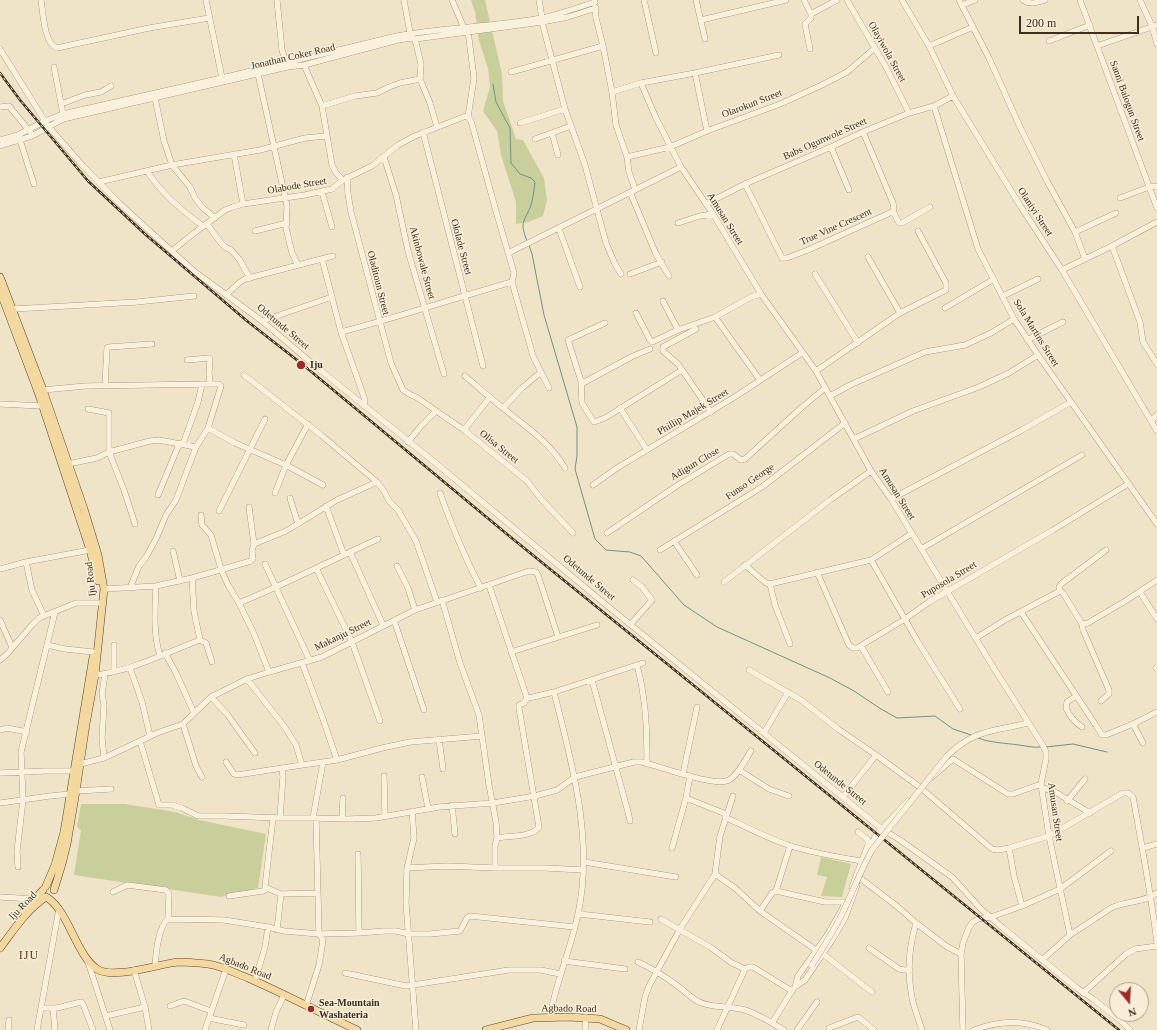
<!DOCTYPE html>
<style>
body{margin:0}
#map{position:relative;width:1157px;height:1030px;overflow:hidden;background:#f0e4c8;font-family:Georgia,serif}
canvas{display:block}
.north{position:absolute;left:1109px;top:982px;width:40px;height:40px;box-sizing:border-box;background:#f7eed8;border:1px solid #ada18e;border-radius:50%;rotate:162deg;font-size:11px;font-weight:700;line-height:16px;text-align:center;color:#3d2e20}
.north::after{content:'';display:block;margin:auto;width:14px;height:18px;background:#9e2a2b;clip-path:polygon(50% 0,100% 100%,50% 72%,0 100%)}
.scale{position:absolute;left:1019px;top:16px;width:120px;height:18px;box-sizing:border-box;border:2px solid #3d2e20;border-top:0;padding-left:5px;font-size:12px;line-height:14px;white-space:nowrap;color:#3d2e20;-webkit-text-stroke:3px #f7eed8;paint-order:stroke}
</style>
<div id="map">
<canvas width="1157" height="1030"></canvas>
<div class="north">N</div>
<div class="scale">200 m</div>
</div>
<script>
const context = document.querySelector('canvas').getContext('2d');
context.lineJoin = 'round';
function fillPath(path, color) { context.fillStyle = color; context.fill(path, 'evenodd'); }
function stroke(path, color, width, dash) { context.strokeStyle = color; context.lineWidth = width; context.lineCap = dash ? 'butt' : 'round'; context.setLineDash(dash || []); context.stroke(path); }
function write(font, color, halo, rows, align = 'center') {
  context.font = font + ' Georgia,serif'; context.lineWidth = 3; context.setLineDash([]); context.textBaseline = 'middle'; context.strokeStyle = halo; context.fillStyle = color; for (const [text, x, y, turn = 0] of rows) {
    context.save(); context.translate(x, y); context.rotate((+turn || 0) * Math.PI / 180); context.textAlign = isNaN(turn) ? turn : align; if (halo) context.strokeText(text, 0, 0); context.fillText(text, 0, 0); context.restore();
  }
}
const green = new Path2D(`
 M471,0h14l17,74 1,27 13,38 7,1 21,38 3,22 -4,16 -15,6 -12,2v-22l-15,-47 -4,-24 -14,-20 7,-24 -2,-19 -9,-27 -4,-29z
 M81,804h44l50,8 24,8 67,14 -8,54 -37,9 -147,-22 7,-45 -4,-3z
 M821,857l30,7 -9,33 -21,-1 6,-19 -10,-2z`);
const stream = new Path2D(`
 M493,84l3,18 14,26 1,35 9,11 11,4 4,4c-1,9 -2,17 -5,26 -7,15 -10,15 -3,33
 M529,245l3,9 12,61 33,112v29l-2,13 20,70 11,11 24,2 11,4 43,49 33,22 113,51 24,13 27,18 16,9 38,-2 18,13 18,6
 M978,738c13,5 27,5 41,7 8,1 14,3 22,2
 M1046,747l27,-3 34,8`);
const minor = new Path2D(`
 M41,0c2,12 3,44 16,48l92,-20 60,-10
 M206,0l16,78
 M277,0l5,50 4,12
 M404,0l6,33
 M452,0l12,28
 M539,0l3,18
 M644,0l12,53
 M696,0l9,39
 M804,0l7,14 26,-14
 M847,0l39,67 23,46
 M902,0l27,46 24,50 68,111 41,63 95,161
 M959,0l30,58 31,69 27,54 28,51 10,27
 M1023,0c7,5 13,3 22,0
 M1080,0l77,208
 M1140,0l12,26 5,18
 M962,5l13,-5
 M595,7l1,11 7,28 9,46 4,33 11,32 2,15 6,17
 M701,20l85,-20
 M542,22l23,87 20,56 21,78 9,21 6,10
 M468,31l6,47 -6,39
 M415,39l6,25 -1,15 10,24 7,24
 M1049,41l41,-16
 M929,46l44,-19
 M1097,46l60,-21
 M0,49l48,77 35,40 36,37 46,42 30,27 67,49 52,44 118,95 173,144 277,225 18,11 52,37 29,32 22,19 74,60 16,11 27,21 10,10
 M810,49l-5,-25 6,-6v-4
 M304,65l18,41 10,59 4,8 7,7
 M54,67l9,47
 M511,72l92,-26
 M695,73l12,58
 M258,74l29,132 -1,22 6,25 6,12
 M641,83l15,35 25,49 32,47 48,80 55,77 55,100 20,28 104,171 47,74 4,8v7l-5,25 8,52 21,99
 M612,92l29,-9 54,-10 84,-18
 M155,98l9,43 8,24 18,22 5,11 8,10 12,10
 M61,104l24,-9 16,-3 10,-6
 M322,106l33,-10 22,-3 12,-6 11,-4 20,-4
 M934,106l44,143 36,70 24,36 119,169
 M0,107l9,-1 22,27
 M520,123l45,-14
 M423,132l60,234
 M552,133l6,22
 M535,139l36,-13
 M0,140l18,-5 27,-14 18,-7 159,-36 175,-42c48,-9 97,-9 145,-18 18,-4 35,-10 53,-16
 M20,140l14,44
 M0,146l32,-10 31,-17 224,-52 17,-2 94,-25 13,-2 4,1 127,-17 26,-5 28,-9
 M831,147l18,43
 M234,154l9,50
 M384,157l12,38 12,56 36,123
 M627,157l43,-10 37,-16 73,-27 42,-19 25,-13 28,-24
 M147,171c14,22 35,40 56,55
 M347,177l1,17 3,18 40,151 12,27 8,5 5,2 48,33 63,51 15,19 31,33
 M99,182l73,-17 88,-15 45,-12 21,-2
 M745,184l37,74h5l21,-8 84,-38 2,-3 -1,-6 -30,-71
 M322,192l10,35
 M630,192l26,62 13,22
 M1120,198l29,-11 8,-1
 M706,204l39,-20 86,-37 32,-15 46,-19 25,-7 19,-10
 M893,211l6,12h3l28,-16
 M678,223l22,-7 13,-2
 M207,224l14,19 4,4 6,3 8,9 11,19
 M559,229l21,58
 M255,231l32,-8
 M1075,232l41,-19
 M1112,246l28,76 3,20 14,22
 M172,251l17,-14 36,-27 8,-3 10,-3 62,-9 27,-6 11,-9 29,-14 26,-21 17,-9 51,-20 2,1
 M508,253l173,-86
 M868,257l32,56
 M322,259l19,73 24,68 -1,6
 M1062,270l50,-24 45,-24
 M630,274l32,-12
 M815,274l43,69
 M512,282l21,74 16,32
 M227,294l13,-12 5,-3 88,-23
 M1003,296l35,-17
 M663,301l15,29
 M945,308l49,-29
 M13,309l124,-7 57,-6
 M636,313l14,27 2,2 26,-12 37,-13 36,-20 10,-3
 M715,317l45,63
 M262,321l70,-24
 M605,323l-37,17 13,41 1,22 12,19 11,-4 77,-48
 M696,329l-33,18v4l15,13 33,48
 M341,332c58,-15 114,-34 171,-50l2,-9 -18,-62 -25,-90 -3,-4
 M1027,340l36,-18
 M187,360l22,-2 1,1 -1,14 1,11
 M816,371l84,-58 46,-23v-7l-28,-52
 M244,375l77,60 56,47 7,9 5,10 9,9 18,31 21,61
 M465,376c13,11 25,22 38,32 23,19 47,34 62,60
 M581,384l52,-28 17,-7
 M105,386l2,-38 2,-1 43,-3
 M43,390l42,-4 125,-2h9l2,2 -13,42 -12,19 -20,53 -10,15 -10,24 -10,18 -7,9 -9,22
 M830,396l20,-11 75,-33 40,-7 26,-12 23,-14
 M0,404l42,2
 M503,408l19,-20 19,-16
 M620,408l27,42
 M88,409l21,4v39l15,38 11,34
 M1151,421l6,-6
 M208,428l27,15 51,22 37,20
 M464,430l26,-33
 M854,439l59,-28 66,-24 30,-14 29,-18
 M408,442l14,-17 14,-14
 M183,444l15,-42 4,-18
 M68,464l29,-6 12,-6 41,-11 9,-1 37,7
 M593,485l24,-17 116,-70 69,-45
 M275,493l11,-28 22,-41
 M440,493c12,33 24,64 41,95
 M158,495l20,-48 4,-4
 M290,498l8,26
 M891,499l131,-69 49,-28
 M326,506l18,49
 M249,507l5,37
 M219,511l46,-92
 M201,515l1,10 9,10 10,34 7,16 11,18 15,31 15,38
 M607,533l71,-48 51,-31h4l8,6 4,-1 56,-51 24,-20
 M674,541l23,34
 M921,549l161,-94
 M660,550l102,-63 83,-64
 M173,551l7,30
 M350,552l33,73
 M871,560l47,82 42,67
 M26,562l6,28 12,26
 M265,564l45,97
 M745,565l21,18 4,1 5,21 15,39
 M397,566l11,22 7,22
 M316,568l36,74 28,79
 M0,569l26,-7 64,-12
 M817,572l32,73 4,3h4l48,-29 24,-17 124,-72 75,-46
 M192,578l2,33 6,29 6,3 6,19
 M724,582l106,-82 41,-29
 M770,584l101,-24 40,-26
 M489,585l38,113h2l25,-6 89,-29
 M156,586c-1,23 -3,47 4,70
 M104,589l52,-3 36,-8 59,-17 2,-2 -1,-8 2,-7 32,-13 51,-31 40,-18
 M1060,591l3,2 19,31 1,6 26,60v4l-8,7
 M1140,592l17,27
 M442,600l18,63 19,52 10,70 7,37 1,16 -2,8v22
 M239,603c47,-19 93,-43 139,-64
 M1021,612l74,112
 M0,620l12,27
 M394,620l30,90
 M631,624l21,-24 -10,-13 -9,-7
 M1082,624l6,-1 39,-23 30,-20
 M976,638l29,-18 55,-29 -1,-4 2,-3 45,-34
 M47,645l18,4 28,3
 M114,645v27
 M861,646l27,46
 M511,652l86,-27
 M165,653l11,20 18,40
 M0,660l7,-6 25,-29 7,-7 37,-15h23
 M302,663l21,56 14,41
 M637,665c9,34 10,63 10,99
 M130,668l12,34 8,34
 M1156,668l1,1
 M749,670l52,30 37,29 38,26 45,33 71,61 6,1 11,-2 40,-12 74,-43h5l5,4c9,49 18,97 24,146
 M95,675c37,-4 70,-22 105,-35
 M247,679l37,47 12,19 6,20 35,-5 45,-12 28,-6 72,-6
 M592,680l36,132 2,9
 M1076,696l-9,6 -1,6c4,9 8,14 16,19
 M211,697l16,17 28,39
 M183,724l13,42 6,11
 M1133,724l10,19
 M1010,727l18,-4
 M1097,727l5,8h4l27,-11 24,-12
 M0,730l7,-2 20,4
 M764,733l24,-41
 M439,739l4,30
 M140,741l19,64h13l10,3 16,8h27l55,2h33
 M104,758l-2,-20 2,-33 -2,-11 3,-20
 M226,762l8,12 3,1 65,-10
 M323,762l-10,56 36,1 27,-1 63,-11 54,-4 42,-7 22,-6 18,-13 59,-15h8c16,4 75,26 87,18 10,-6 16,-20 22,-29
 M80,764l24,-6 53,-25 26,-9 28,-27 36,-18 22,-7 53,-15 93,-47 114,-39 7,1 2,3 20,62
 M739,770l30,19 20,7
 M0,773l45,-2h28
 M683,774l14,-67
 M384,776l1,40
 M422,777l6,31
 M932,777l21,-18 55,35h5l28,-10
 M1041,787l16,6 33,20
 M76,791l35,-2
 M843,797l33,-42
 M686,798l40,16
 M1067,801l18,-22
 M0,803l50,-7 20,-2
 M452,805l3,29
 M412,811l2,27 -7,30 -1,35 10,127
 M725,817c21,10 42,21 63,28 24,8 49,12 74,16
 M273,818l-8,69 16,7 37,-1
 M280,818l3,-42 -1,-7
 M342,819l1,-21
 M497,838c11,-2 36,-1 42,-11l-20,-119v-3l5,-2 3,-5
 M672,848l14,-50 4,-22
 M1009,848l5,28 8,30
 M1143,848l14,-4
 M870,851l4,-12 3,-5 31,-33
 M358,854l1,79
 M584,862l92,15
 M18,867l-1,-16 6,-51 -2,-48 34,-140
 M407,868l40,-2 48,2h50l38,2
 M715,874l20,14 25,23 56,39
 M860,878l38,29 18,16 30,23 15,8
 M852,887l16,-42v-5l-10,-8
 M776,891l14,-45
 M113,892l14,-7 39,5 3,4 -1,25
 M229,896l34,-5 4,-2
 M0,897l34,2
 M845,904l-17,30 -30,42 -3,11 10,-7 29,-43 11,-19 12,-33
 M760,911l12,-18 4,-2 49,11h21
 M579,914l71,8
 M661,919l49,28 22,16 13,6
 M916,923c-6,21 -9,46 -5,68 1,13 7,26 11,39
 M277,930l4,-36
 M869,948l30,21 5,1h6
 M823,954l49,38
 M1042,960l28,-25 41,-27c14,-7 33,-5 46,-15
 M564,961l61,8
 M88,962l22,68
 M638,962c15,7 28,15 41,25 7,5 12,11 20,15 14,6 27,4 42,7 15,3 30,14 43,21
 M155,966c1,-13 3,-39 13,-47l56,1 44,7 16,4 35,3 40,-1 25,-2h12l13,3h21l30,-3 7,-13 3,-2 105,11
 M134,970l11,37 4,23
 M345,973l61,13 103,-16h32l19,4
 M255,981l10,-34 3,-20
 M1083,993l43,-39 9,-5 22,-3
 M170,1006l14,-5 27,10
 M306,1006l13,-41 4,-25 -4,-6 -3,-116
 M41,1008h16l24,-6 2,2 10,26
 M53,1008l2,22
 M106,1016l39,-9
 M550,1017c6,-36 21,-68 28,-103 16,-73 -6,-151 -24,-222
 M209,1018l35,7
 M772,1023l21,-34
 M829,1028l29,-11 16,13
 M8,1030l1,-10
 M37,1030l22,-121
 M205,1030l21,-61
 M271,1030l5,-18 8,-17
 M585,1030l1,-13
 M639,1030l6,-33 4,-11 31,-57 35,-55 5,-38 13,-40
 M717,1030l28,-61 4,-2h4l39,24
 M797,1030l20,-28
 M963,1030l-2,-76 2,-11 6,-16 4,-5 5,-3 13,-2 31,-11 38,-17 51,-38
 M974,1030c25,-9 48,-11 73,0`);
const major = new Path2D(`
 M0,277l43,113 41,119 14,46 6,34 -9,86 -9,49 -10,67 -9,53 -5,20 -8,26
 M0,291l38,101 52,158 8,31
 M46,886l9,-21 9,-33 29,-175
 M48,898c22,16 28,57 49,71 16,11 61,-5 81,-7 9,0 20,1 30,2 14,2 27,9 40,14 37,16 72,35 109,52
 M24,911l19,-21
 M0,948c13,-17 27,-39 46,-51
 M486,1030l47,-12 36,-1 31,2 26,11`);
const rail = new Path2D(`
 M0,73l20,27 68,81 58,54 101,86 55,43 206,171 611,495`);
const minorBridge = new Path2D(`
 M812,965c11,-17 22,-34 31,-53 10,-21 18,-42 29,-62l75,-94c21,-20 35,-24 63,-29`);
const markers = [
 [301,365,5,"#9e2a2b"],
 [311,1009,4,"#9e2a2b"]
];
const streetNames = [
 ["Olayiwola Street",887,52,61],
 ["Jonathan Coker Road",293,57,-13],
 ["Sanni Balogun Street",1127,101,70],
 ["Olarokun Street",752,104,-21],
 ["Babs Ogunwole Street",825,139,-24],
 ["Olabode Street",297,186,-10],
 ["Olaniyi Street",1035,212,57],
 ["Amusan Street",725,219,58],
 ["True Vine Crescent",836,227,-24],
 ["Ololade Street",461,247,75],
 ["Akinbowale Street",422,263,75],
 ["Oladitoun Street",378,283,76],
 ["Odetunde Street",283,327,40],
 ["Sola Martins Street",1036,333,58],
 ["Phillip Majek Street",693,412,-31],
 ["Olisa Street",499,447,39],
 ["Adigun Close",695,464,-31],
 ["Funso George",750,482,-34],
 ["Amusan Street",897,494,58],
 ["Odetunde Street",589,578,40],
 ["Iju Road",91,579,-96],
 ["Puposola Street",949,580,-31],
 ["Makanju Street",343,635,-26],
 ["Odetunde Street",840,783,39],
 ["Amusan Street",1055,812,82],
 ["Iju Road",23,906,-46],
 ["Agbado Road",245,967,22],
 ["Agbado Road",569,1009,1]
];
const poiNames = [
 ["Iju",310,365],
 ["Sea-Mountain",319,1003],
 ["Washateria",319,1015]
];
const quarterNames = [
 ["IJU",29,956]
];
fillPath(green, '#c9cf9b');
stroke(stream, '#6f938a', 1);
stroke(minor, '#8d765c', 6);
stroke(major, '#5b4430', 8);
stroke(minor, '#faf1dc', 5.5);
stroke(major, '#f3d9a0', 7);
stroke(rail, '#3d2e20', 2.5);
stroke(rail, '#f7eed8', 1, [3]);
stroke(minorBridge, '#8d765c', 6, []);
stroke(minorBridge, '#faf1dc', 5.5);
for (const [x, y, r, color] of markers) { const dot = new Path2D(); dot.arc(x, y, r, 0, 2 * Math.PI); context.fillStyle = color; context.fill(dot); stroke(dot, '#f7eed8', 1.5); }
write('10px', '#3d2e20', '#f7eed8', streetNames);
write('bold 10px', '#3d2e20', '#f7eed8', poiNames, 'left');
context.letterSpacing = '1px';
write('12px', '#6b2e1e', '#f7eed8', quarterNames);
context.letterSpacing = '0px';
</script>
